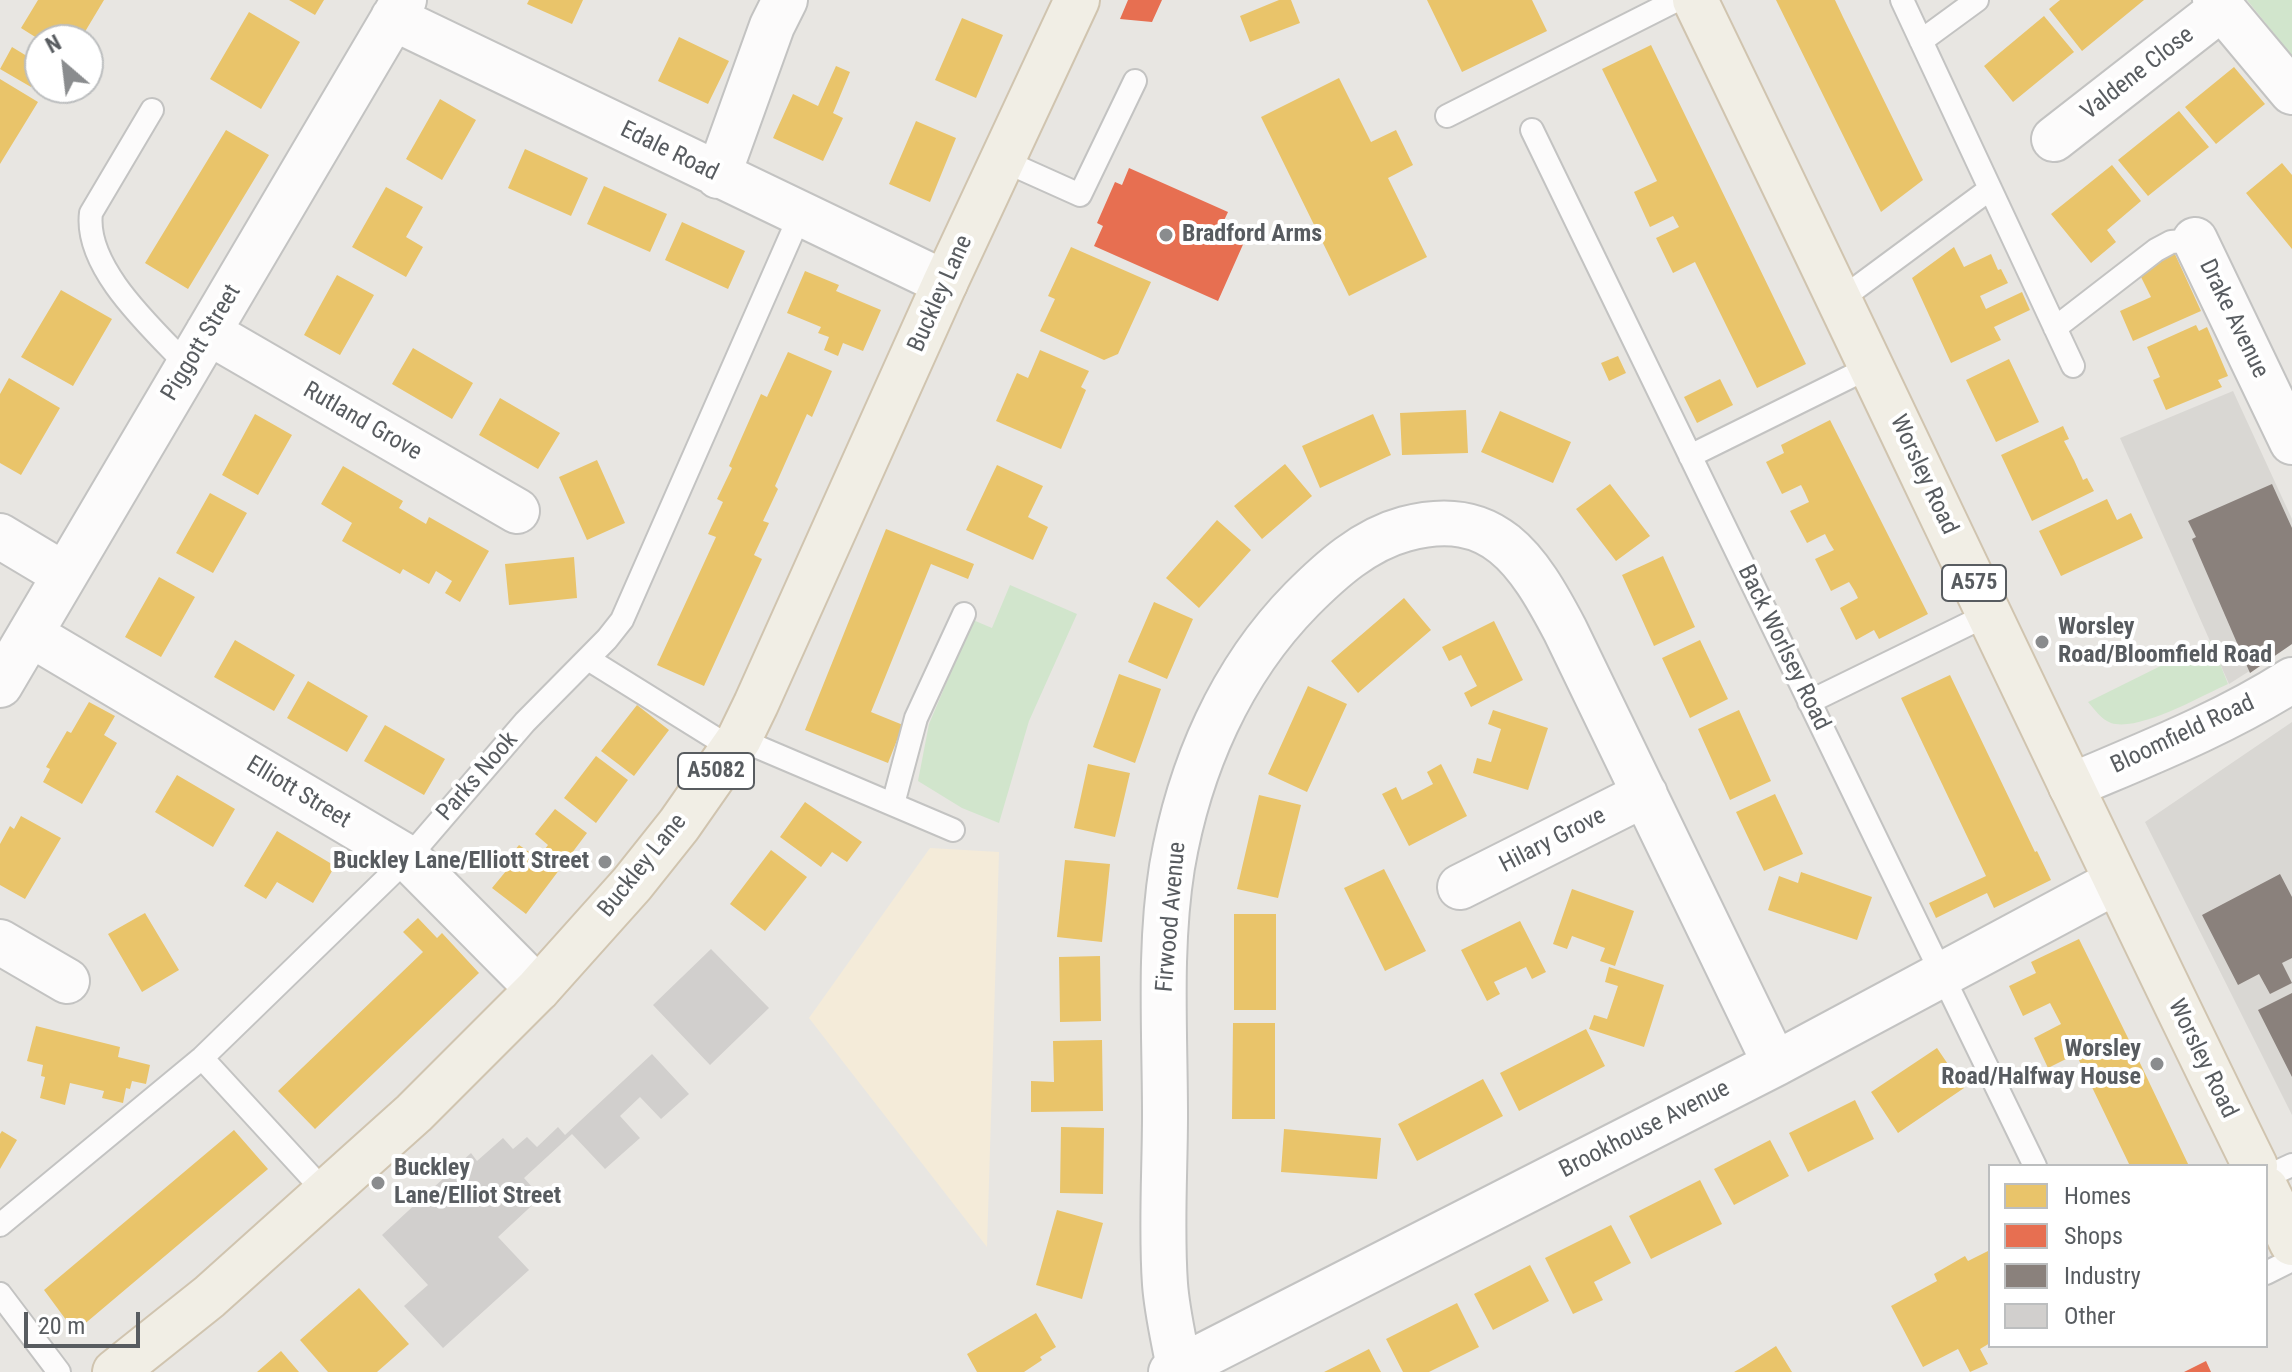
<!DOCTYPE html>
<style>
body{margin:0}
#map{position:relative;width:2292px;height:1372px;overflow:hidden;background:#e8e6e2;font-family:"Roboto Condensed",sans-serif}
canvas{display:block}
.legend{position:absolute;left:1988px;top:1164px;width:280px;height:184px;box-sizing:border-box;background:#fff;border:2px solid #bcbebf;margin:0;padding:10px 14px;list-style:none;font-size:24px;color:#585c60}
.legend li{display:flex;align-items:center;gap:16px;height:40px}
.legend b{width:40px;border:2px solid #bcbebf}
.north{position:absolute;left:24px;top:24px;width:80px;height:80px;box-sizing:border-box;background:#fff;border:2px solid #bcbebf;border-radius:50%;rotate:332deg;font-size:22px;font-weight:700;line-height:32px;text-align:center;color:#585c60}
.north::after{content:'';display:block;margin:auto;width:28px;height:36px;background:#8a8c8e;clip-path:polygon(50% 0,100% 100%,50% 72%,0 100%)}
.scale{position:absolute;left:24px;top:1312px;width:116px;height:36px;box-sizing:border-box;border:4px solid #585c60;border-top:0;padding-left:10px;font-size:24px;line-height:28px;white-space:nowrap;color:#585c60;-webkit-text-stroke:6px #fff;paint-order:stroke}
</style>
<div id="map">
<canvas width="2292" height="1372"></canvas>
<ul class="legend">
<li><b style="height:22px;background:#e9c46a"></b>Homes</li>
<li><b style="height:22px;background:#e76f51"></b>Shops</li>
<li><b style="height:22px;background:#8a817c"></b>Industry</li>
<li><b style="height:22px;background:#d1cfcd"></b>Other</li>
</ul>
<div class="north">N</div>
<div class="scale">20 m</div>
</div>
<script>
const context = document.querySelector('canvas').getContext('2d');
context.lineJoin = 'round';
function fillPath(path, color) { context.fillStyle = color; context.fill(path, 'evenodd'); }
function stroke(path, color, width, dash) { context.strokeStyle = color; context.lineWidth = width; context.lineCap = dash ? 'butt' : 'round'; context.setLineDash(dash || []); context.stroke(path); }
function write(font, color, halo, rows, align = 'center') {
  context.font = font + ' "Roboto Condensed",sans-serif'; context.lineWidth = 8; context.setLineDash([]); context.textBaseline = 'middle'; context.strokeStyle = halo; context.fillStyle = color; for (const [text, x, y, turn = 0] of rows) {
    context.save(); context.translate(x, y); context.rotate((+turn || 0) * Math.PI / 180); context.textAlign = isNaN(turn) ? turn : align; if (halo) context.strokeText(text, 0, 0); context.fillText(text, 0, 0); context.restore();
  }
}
const commercial = new Path2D(`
 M930,848l69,4 -12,395 -178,-229z`);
const industrial = new Path2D(`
 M2233,391l59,128v125l-63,40 -109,-246z
 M2292,722v393l-147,-293z`);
const green = new Path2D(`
 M2247,0h45v56z
 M1010,585l67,29 -48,107 -30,102 -37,-15 -44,-27 11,-57 44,-104 19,8z
 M2211,641l17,43c-27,12 -89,48 -117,39 -10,-4 -16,-13 -23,-21z`);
const homes = new Path2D(`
 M38,0h66l-24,40h-40l-19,-12z
 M289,0h35l-9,15z
 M529,0h54l-11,24 -45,-20z
 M1279,0h12l9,23 -50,19 -10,-26z
 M1427,0h105l15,31 -85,41z
 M1776,0h59l8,17 80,163 -42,32z
 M2060,0h84l-62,51 -33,-42z
 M249,12l51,30 -39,67 -51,-30z
 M2044,16l30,36 -61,50 -29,-36z
 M962,18l41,17 -27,63 -41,-18z
 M679,37l50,24 -21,43 -50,-23z
 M1651,45l155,319 -49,24 -62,-126 -22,11 -17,-35 23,-11 -6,-11 -23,11 -16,-35 23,-11 -55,-112z
 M12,47l28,17v8l-9,15 -31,-18z
 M836,66l14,6 -17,41 10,5 -20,43 -50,-23 20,-44 25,12z
 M2234,67l31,37 -49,40 -31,-37z
 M1339,78l32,64 25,-12 17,35 -25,13 39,79 -78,39 -88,-179z
 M0,79l38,23 -38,62z
 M440,99l36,21 -34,60 -36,-21z
 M2179,111l30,36 -61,49 -30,-36z
 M916,121l40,17 -26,64 -41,-18z
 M226,130l43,25 -81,134 -43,-26z
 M525,149l63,29 -17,38 -63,-28z
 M2282,163l10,12v74l-46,-56z
 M2112,165l29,36 -34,29 9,12 -25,21 -40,-49z
 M604,186l63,28 -17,38 -63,-28z
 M386,187l37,20 -17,30 17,10 -17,30 -54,-30z
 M682,222l63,29 -17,38 -63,-29z
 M1071,247l80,35 -33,72 -14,6 -64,-29 15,-32 -7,-3z
 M1954,247l10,20 27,-13 7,16 3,-1 7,14 -28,13 6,13 36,-17 8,18 -36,17 7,13 -50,23 -39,-85z
 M2174,252l27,59 -68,30 -13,-30 31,-14 -10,-20z
 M805,271l34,14 -3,6 45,19 -18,41 -20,-8 -5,13 -14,-6 5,-13 -11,-4 3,-6 -34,-14z
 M337,275l37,20 -34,60 -36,-20z
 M61,290l51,29 -39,67 -52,-29z
 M2196,325l3,6 8,-4 21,49 -10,4 4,7 -56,23 -13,-30 7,-3 -13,-30z
 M413,348l60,35 -21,36 -60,-35z
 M1040,350l49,21 -8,16 5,3 -25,59 -65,-28 21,-48 11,5z
 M788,352l44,19 -20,46 -5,-3 -32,72 3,3 -15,32 6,2 -15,32 8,4 -58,127 -47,-21 59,-128 -8,-3 15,-32 -6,-3 15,-31 -3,-2 32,-72 6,3z
 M1618,356l8,17 -17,8 -8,-18z
 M2009,359l30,63 -43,20 -30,-62z
 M9,378l51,30 -39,67 -21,-12v-69z
 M1720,379l13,26 -36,18 -13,-26z
 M500,398l60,35 -22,36 -59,-34z
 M1466,410l2,43 -66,2 -2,-42z
 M1500,411l71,31 -18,41 -72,-31z
 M255,414l37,21 -34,60 -36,-20z
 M1373,414l18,41 -71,33 -18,-42z
 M1830,420l98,194 -49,25 -5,-9 -18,10 -16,-32 18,-10 -4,-8 -5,-8 -18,9 -16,-32 19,-9 -5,-8 -4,-8 -18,9 -17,-32 19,-9 -4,-9 -4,-8 -19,9 -16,-32 18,-9 -3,-8z
 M2063,426l6,13 -5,2 10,19 9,20 4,-2 7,13 -62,30 -31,-66z
 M597,460l28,63 -38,17 -28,-63z
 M1285,464l27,32 -50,43 -28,-33z
 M997,465l46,21 -15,31 20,10 -15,33 -67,-30z
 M343,466l60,35 -4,7 27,16 3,-7 60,34 -29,51 -15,-9 7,-12 -16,-10 -7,13 -26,-15 -3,5 -58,-33 10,-18 -31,-19z
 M1610,484l40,52 -34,25 -40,-52z
 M210,493l37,20 -34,60 -37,-20z
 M2107,499l10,21 14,-7 12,25 -82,38 -22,-45z
 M1217,520l34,30 -52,58 -33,-30z
 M886,529l88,35 -6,15 -37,-15 -60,148 32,13 -15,38 -83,-33z
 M1663,556l32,71 -41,19 -32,-71z
 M574,557l3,41 -68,7 -4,-41z
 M159,577l36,20 -34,60 -36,-20z
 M1404,598l27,32 -73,63 -27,-32z
 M1154,602l39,17 -26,60 -39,-17z
 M1494,621l29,59 -52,27 -7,-14 13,-7 -8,-15 -8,-16 -12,6 -7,-14z
 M235,640l60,35 -21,36 -60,-34z
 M1700,640l28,59 -38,19 -28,-60z
 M1119,674l42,15 -26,74 -42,-16z
 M1950,675l85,177 2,-1 14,29 -57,28 -7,-15 -51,25 -7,-15 57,-27 -85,-178z
 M308,681l60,35 -21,36 -60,-34z
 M1308,686l39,18 -40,88 -39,-18z
 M89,702l26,14 -11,19 13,8 -35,61 -39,-22 7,-13 -4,-2 21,-36 4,2z
 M637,705l32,25 -35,46 -33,-25z
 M1493,710l55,18 -20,62 -55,-17 4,-15 14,4 10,-33 -13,-5z
 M1739,710l32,71 -41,19 -32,-71z
 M385,725l60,34 -21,36 -60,-34z
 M596,756l32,24 -32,43 -32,-25z
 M1088,764l42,9 -15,64 -41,-9z
 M1441,764l26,52 -58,30 -27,-52 14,-7 6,13 16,-8 15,-8 -6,-12z
 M177,775l58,34 -22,38 -58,-35z
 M1775,794l28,60 -39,17 -28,-59z
 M1259,795l42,10 -23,93 -41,-9z
 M805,802l57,40 -15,20 -15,-10 -11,15 -41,-30z
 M555,809l32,24 -61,81 -34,-26 19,-23 -5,-4 13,-16 19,13 10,-13 -13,-11z
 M21,816l40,22 -36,61 -25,-14v-41l10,-18 4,3z
 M277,831l58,35 -22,37 -36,-21 -11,17 -22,-13z
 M771,850l36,27 -42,54 -35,-27z
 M1065,860l45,4 -8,78 -45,-5z
 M1384,869l42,82 -41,20 -41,-83z
 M1801,872l71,25 -15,43 -89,-30 11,-34 19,7z
 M1572,889l62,22 -19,55 -15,-5 5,-13 -33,-12 -5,13 -14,-5z
 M145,913l34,57 -37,22 -34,-58z
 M1234,914h42v96h-42z
 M418,918l19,20 5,-5 37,40 -164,156 -37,-38 145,-139 -20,-20z
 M1520,921l26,51 -14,7 -6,-12 -32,15 6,12 -13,7 -26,-51z
 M2079,939l51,103 59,124h-59l-54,-112 -28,14 -14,-30 27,-14 -11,-21 -27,13 -14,-30 27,-13 -5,-11z
 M1100,956l1,65 -41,1 -1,-65z
 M1609,967l55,18 -20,62 -55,-18 5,-14 13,4 11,-33 -13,-4z
 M1233,1023h42v96h-43z
 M36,1026l84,21 -2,10 32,8 -4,19 -14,-3 -2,8 -4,-1 -3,15 -21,-5 2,-7 -34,-8 -5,22 -25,-7 5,-21 -4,-1 2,-11 -16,-4z
 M1586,1029l19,37 -86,45 -19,-38z
 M1102,1040l1,71 -72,1v-31l23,1 -1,-41z
 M1937,1048l27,40 -66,45 -27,-41z
 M1483,1079l20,37 -86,45 -19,-37z
 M1855,1100l19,39 -66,33 -19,-39z
 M1061,1127l43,1 -1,66 -43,-1z
 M1284,1129l97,9 -4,41 -96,-7z
 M234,1130l34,39 -193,163 -31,-42z
 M2,1131l15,9 -17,29v-35z
 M1770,1140l19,36 -55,29 -20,-36z
 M1700,1180l22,44 -71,35 -22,-43z
 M1057,1210l46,13 -21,76 -46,-14z
 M1611,1225l20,38 -37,19 9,18 -30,14 -28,-56z
 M1990,1250v93l-10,6 8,15 -18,8 -12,-23 -35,18 -32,-61 46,-25 -3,-7 31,-18 3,5z
 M1530,1265l19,36 -56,29 -19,-36z
 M359,1288l50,56 -32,28h-49l-28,-32z
 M1457,1303l22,44 -50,25h-26l-17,-33z
 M1036,1313l20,34 -16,10 2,3 -18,12h-47l-10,-18z
 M1776,1346l16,26h-58l9,-5z
 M1369,1349l12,23h-57l12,-6z
 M281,1351l18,21h-42z`);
const shops = new Path2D(`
 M1128,0h34l-10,22 -32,-3z
 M1129,168l99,44 -8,17 25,11 -27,61 -124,-55 9,-20 -6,-3 18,-41 7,3z
 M2206,1361l5,11h-27z`);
const industry = new Path2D(`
 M2272,484l20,44v116l-42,29 -58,-134 4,-2 -8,-16z
 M2280,874l12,23v61l-10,5 10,20 -22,11 -11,-20 -21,11 -36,-70z
 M2292,993v84l-34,-67z`);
const building = new Path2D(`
 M711,949l58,59 -59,57 -57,-60z
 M652,1054l37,40 -28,25 -21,-22 -20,19 20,22 -35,31 -33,-35 -48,44 17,19 -43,40 31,33 -86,78 -39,-42 24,-21 -46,-50 89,-82 6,8 26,-23 10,11 14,-12 10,10 21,-20 7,8z`);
const service = new Path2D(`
 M1902,0l171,366
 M1921,41l56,-41
 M152,110l-61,103c-7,55 62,116 97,153
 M1447,116l230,-116
 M1532,130l503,1036
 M1002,160l78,35 55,-114
 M1840,300l150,-111
 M2055,328l101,-78 15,-8 24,-2
 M1690,456l182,-90
 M588,659l143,89
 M1809,702l180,-88
 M739,739l214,91
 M893,804l23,-86 48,-104
 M202,1058l123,134
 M2266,1177l26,-12
 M0,1225l202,-167 206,-200 117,-136 82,-83 15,-19 178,-405
 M2266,1273l26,-13
 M0,1294l59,78`);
const minor = new Path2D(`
 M2215,0l77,92
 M393,18l552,265
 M2054,139l168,-131
 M718,176l54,-150 13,-26
 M2195,240l97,202
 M208,332l309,179
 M0,536l65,39
 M30,634l378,224 130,131
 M0,685l404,-685
 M2071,786c75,-32 152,-62 221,-106
 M1460,887l185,-93
 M0,942l67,39
 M1179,1368c-5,-28 -12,-56 -14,-84 -4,-56 0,-113 0,-169 0,-82 -6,-167 7,-248 17,-99 58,-195 130,-268 29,-29 62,-59 103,-70 89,-24 123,31 160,101l210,434
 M1171,1372l604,-308 340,-182`);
const primary = new Path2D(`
 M1695,0c188,388 370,779 560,1166
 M2266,1189l26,54
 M115,1372l94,-75 205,-184 124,-124 94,-105 47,-59 60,-86 17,-35 189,-421 132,-283`);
const markers = [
 [1166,235,8,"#8a8c8e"],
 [2042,642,8,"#8a8c8e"],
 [605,862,8,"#8a8c8e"],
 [2157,1064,8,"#8a8c8e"],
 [378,1183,8,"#8a8c8e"]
];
const shields = [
 [1974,583,64],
 [716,771,76]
];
const shieldNames = [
 ["A575",1974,583],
 ["A5082",716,771]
];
const streetNames = [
 ["Valdene Close",2138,74,-38],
 ["Edale Road",669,152,26],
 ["Buckley Lane",941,294,-66],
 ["Drake Avenue",2233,319,64],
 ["Piggott Street",202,343,-59],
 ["Rutland Grove",362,422,30],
 ["Worsley Road",1923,475,65],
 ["Back Worlsey Road",1783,648,64],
 ["Bloomfield Road",2183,735,-25],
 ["Parks Nook",478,777,-49],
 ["Elliott Street",298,793,31],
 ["Hilary Grove",1553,841,-27],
 ["Buckley Lane",643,866,-51],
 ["Firwood Avenue",1172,917,-85],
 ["Worsley Road",2202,1059,64],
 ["Brookhouse Avenue",1645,1130,-27]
];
const poiNames = [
 ["Bradford Arms",1182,235],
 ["Worsley",2058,628],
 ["Road/Bloomfield Road",2058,656],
 ["Buckley Lane/Elliott Street",589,862,"right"],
 ["Worsley",2141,1050,"right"],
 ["Road/Halfway House",2141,1078,"right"],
 ["Buckley",394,1169],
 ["Lane/Elliot Street",394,1197]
];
fillPath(commercial, '#f4ebd9');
fillPath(industrial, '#d9d7d3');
fillPath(green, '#d1e5cc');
fillPath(homes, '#e9c46a');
fillPath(shops, '#e76f51');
fillPath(industry, '#8a817c');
fillPath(building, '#d1cfcd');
stroke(service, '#c3c3c2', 26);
stroke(minor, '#c3c3c2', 48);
stroke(primary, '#d0c4af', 48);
stroke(service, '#fcfbfb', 22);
stroke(minor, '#fcfbfb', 44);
stroke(primary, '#f1eee5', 44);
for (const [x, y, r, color] of markers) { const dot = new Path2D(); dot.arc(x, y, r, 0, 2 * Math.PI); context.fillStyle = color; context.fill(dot); stroke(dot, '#fff', 3); }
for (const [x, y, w] of shields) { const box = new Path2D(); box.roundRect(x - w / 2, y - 18, w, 36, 6); context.fillStyle = '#fff'; context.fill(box); stroke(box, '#585c60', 2); }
write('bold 22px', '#585c60', null, shieldNames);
write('24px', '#585c60', '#fff', streetNames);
write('bold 24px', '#585c60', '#fff', poiNames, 'left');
</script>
